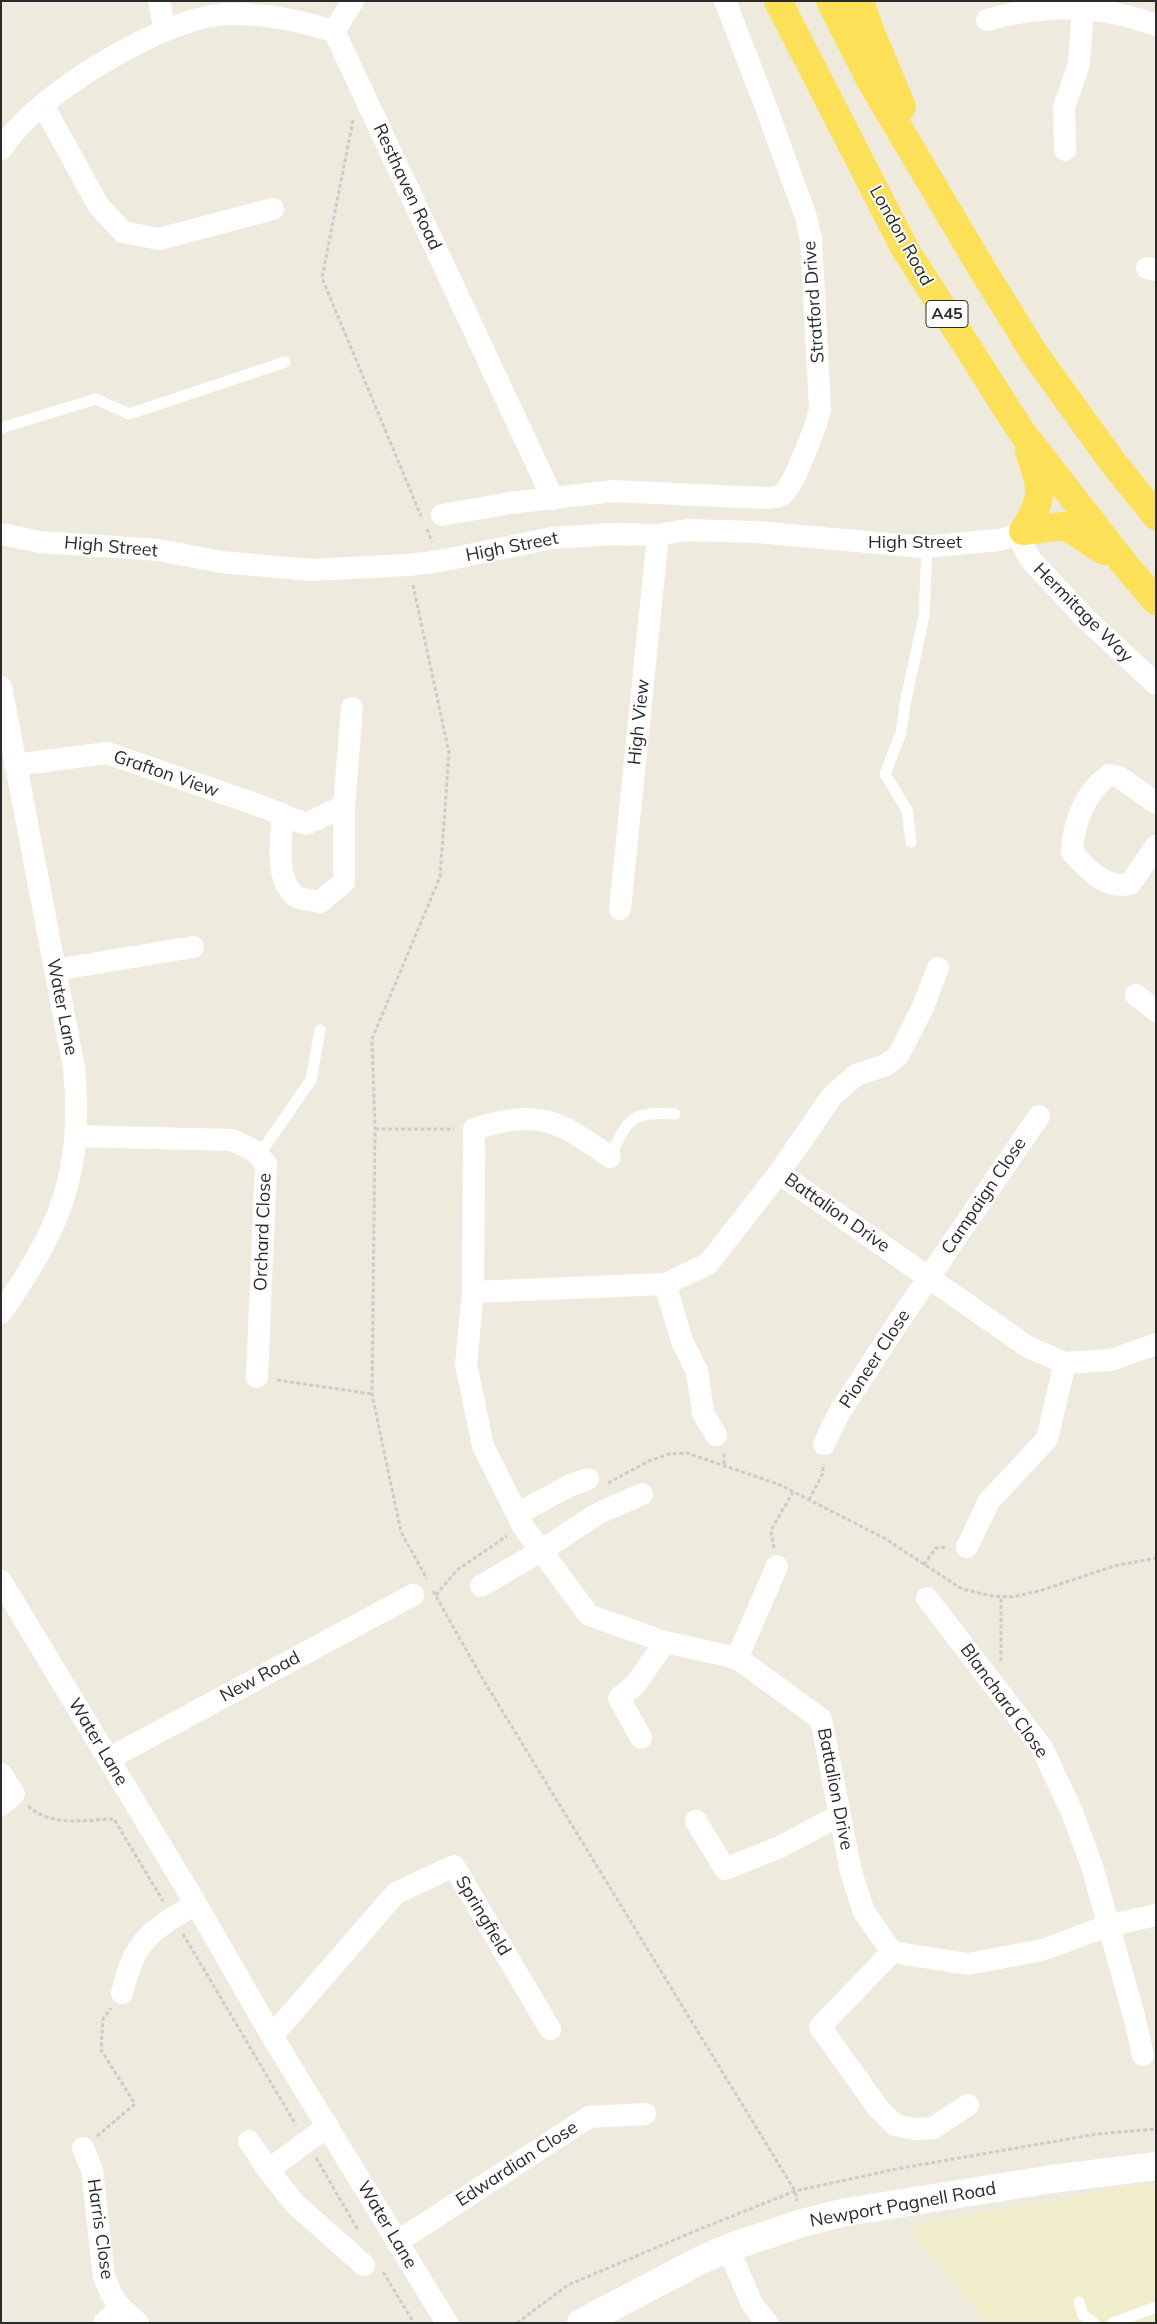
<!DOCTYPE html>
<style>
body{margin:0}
#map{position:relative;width:1157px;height:2324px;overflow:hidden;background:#eeeadd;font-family:Mulish,sans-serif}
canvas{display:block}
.frame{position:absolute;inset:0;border:2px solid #2b2b2b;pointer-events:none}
</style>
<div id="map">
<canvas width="1157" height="2324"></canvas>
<div class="frame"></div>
</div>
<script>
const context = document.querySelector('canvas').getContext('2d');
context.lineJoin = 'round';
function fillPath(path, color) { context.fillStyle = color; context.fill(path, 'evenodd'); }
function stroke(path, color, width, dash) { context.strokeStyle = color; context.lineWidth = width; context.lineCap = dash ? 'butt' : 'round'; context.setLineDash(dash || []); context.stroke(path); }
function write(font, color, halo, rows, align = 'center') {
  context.font = font + ' Mulish,sans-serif'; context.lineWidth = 4; context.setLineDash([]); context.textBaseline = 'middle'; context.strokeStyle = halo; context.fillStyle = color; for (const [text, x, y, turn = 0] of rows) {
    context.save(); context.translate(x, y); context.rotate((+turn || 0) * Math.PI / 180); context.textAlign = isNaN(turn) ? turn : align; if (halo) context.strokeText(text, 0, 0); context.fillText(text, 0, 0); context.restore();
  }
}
const education = new Path2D(`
 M1156,2182v141h-171l-77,-97z`);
const path = new Path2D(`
 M353,120l-31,158 99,238
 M427,529l5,13
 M413,585l36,168 -9,124 -68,162 3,90 -3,265 29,138 26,47
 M375,1129h79
 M277,1380l95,14
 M724,1464v-12
 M608,1483l41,-22 20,-7 18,-1 91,31 106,54 78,51 30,7 20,1 27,-6 75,-25 42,-8
 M809,1500l14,-27v-9
 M774,1548l-3,-18 22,-38
 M924,1565l12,-17 11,-1
 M433,1591l48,85 314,515 2,10
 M436,1595l21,-25 50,-34
 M1001,1661v-64
 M28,1806c23,21 57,14 86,13l49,82
 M183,1934l113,191
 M97,2136l38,-32 -34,-54 2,-31 8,-11
 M316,2158l42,72
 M383,2272l31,51
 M517,2323l51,-38 132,-56 95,-38 101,-22 201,-35 59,-5`);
const service = new Path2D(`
 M1,428l95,-29 33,15 156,-52
 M911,842l-4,-32 -22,-36 16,-41 4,-29 19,-88 3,-69
 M259,1155l52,-75 9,-50
 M610,1157c18,-38 20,-46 65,-43
 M1079,2302l4,13 11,8
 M1113,2323l43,-16`);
const minor = new Path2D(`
 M159,1l6,30
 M987,20c59,-17 111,-16 169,5
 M334,31l19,-30
 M43,105l55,100 25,27 36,7 114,-30
 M1,149c6,-7 11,-15 17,-21 39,-44 152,-113 211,-114 37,-1 69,7 105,17l219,468
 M1065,150l-1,-43 15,-43 4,-57
 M1147,268l9,2
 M442,515l68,-12 104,-12 149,7c6,0 13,0 19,-3 11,-7 35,-71 38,-86l-9,-170 -5,-22 -40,-110 -41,-106
 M1,534l39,8 119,8 62,12 90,8 98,-5 31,-4 112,-23 59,-4 47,1 28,-5 71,2 166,15 76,-7 18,-5 6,-4
 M1017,535l13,24 56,60 70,65
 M1,687l73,381c10,106 -14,160 -73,245
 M15,765l92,-12 151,52 48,19 38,-18
 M1156,803l-37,-26 -10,-2c-24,17 -36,49 -37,77 16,18 33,37 58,32l26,-38
 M283,815c-2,24 -9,67 14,82 6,3 17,3 23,5l24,-20v-76l8,-98
 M620,909l38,-374
 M55,970l138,-23
 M1136,995l20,16
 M76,1136l156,4 23,11 11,13 -9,213
 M779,1173l53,-77 24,-21 30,-10 12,-9 25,-49 15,-39
 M665,1284l17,57 15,30 6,42 13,22
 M473,1292l1,-163c64,-20 83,-10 136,28
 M1156,1344l-45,16 -46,3 -37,-16 -249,-174 -71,91 -43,20 -192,8 -7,72 17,82 41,82 65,87 76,27 72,16 84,61 30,153 13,40 28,40 76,12 74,-14 65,-24 49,-11
 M824,1444l15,-31 60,-92 140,-205
 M517,1514l52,-28 19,-7
 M967,1547l22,-46 58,-62 18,-76
 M1,1581l195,323 76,132 175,287
 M481,1586l60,-35 56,-37 45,-20
 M927,1598l115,150 30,64 20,54 42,150 9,39
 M737,1658l40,-92
 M641,1738l-22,-40 16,-13 30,-43
 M108,1759l305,-164
 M1,1774l13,20 -13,11
 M696,1821l29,48 55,-22 60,-32
 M892,1952l-72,75 58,81 17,17 20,4 18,-1 35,-23
 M122,1993c13,-54 28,-62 74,-89
 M272,2036l124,-143 58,-27 96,163
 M328,2126l-60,44 27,34 69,61
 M249,2141l19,29
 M83,2148l9,22 12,107 8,18 8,12 18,16
 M397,2242l192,-125 56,-3
 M728,2248l24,56 15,19
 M104,2323l16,-16`);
const secondary = new Path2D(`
 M581,2323l120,-63 27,-12 74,-25 44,-11 206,-33 104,-13`);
const trunk = new Path2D(`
 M778,1l127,248 116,182 105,135 30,35
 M830,1l39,77 113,191 52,84 77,107 45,56
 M860,1l10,29 32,77
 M1023,531l42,-5 39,25
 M1023,531c22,-33 19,-43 6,-80`);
const shields = [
 [947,314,42]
];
const shieldNames = [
 ["A45",947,314]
];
const streetNames = [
 ["Resthaven Road",407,187,65],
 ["London Road",901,236,61],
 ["Stratford Drive",814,302,-94],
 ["High Street",915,543],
 ["High Street",111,547,5],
 ["High Street",512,547,-11],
 ["Hermitage Way",1083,613,45],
 ["High View",639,722,-84],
 ["Grafton View",166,774,19],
 ["Water Lane",62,1007,79],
 ["Campaign Close",984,1196,-56],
 ["Battalion Drive",837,1213,35],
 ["Orchard Close",263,1232,-88],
 ["Pioneer Close",875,1359,-57],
 ["New Road",260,1677,-28],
 ["Blanchard Close",1004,1701,54],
 ["Water Lane",98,1742,59],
 ["Battalion Drive",835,1789,79],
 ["Springfield",483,1916,59],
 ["Edwardian Close",517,2164,-33],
 ["Newport Pagnell Road",903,2205,-10],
 ["Water Lane",387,2225,59],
 ["Harris Close",100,2229,82]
];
fillPath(education, '#f0edcb');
stroke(path, '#ccc', 3, [4, 2.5]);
stroke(service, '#fff', 11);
stroke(minor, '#fff', 22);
stroke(secondary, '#fff', 28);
stroke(trunk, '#fce057', 28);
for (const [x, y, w] of shields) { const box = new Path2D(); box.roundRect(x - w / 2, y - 13.5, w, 27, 4); context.fillStyle = '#fff'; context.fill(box); stroke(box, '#2b2b2b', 1); }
write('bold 16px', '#2b2b2b', null, shieldNames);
write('18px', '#2b2b2b', '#fff', streetNames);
</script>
